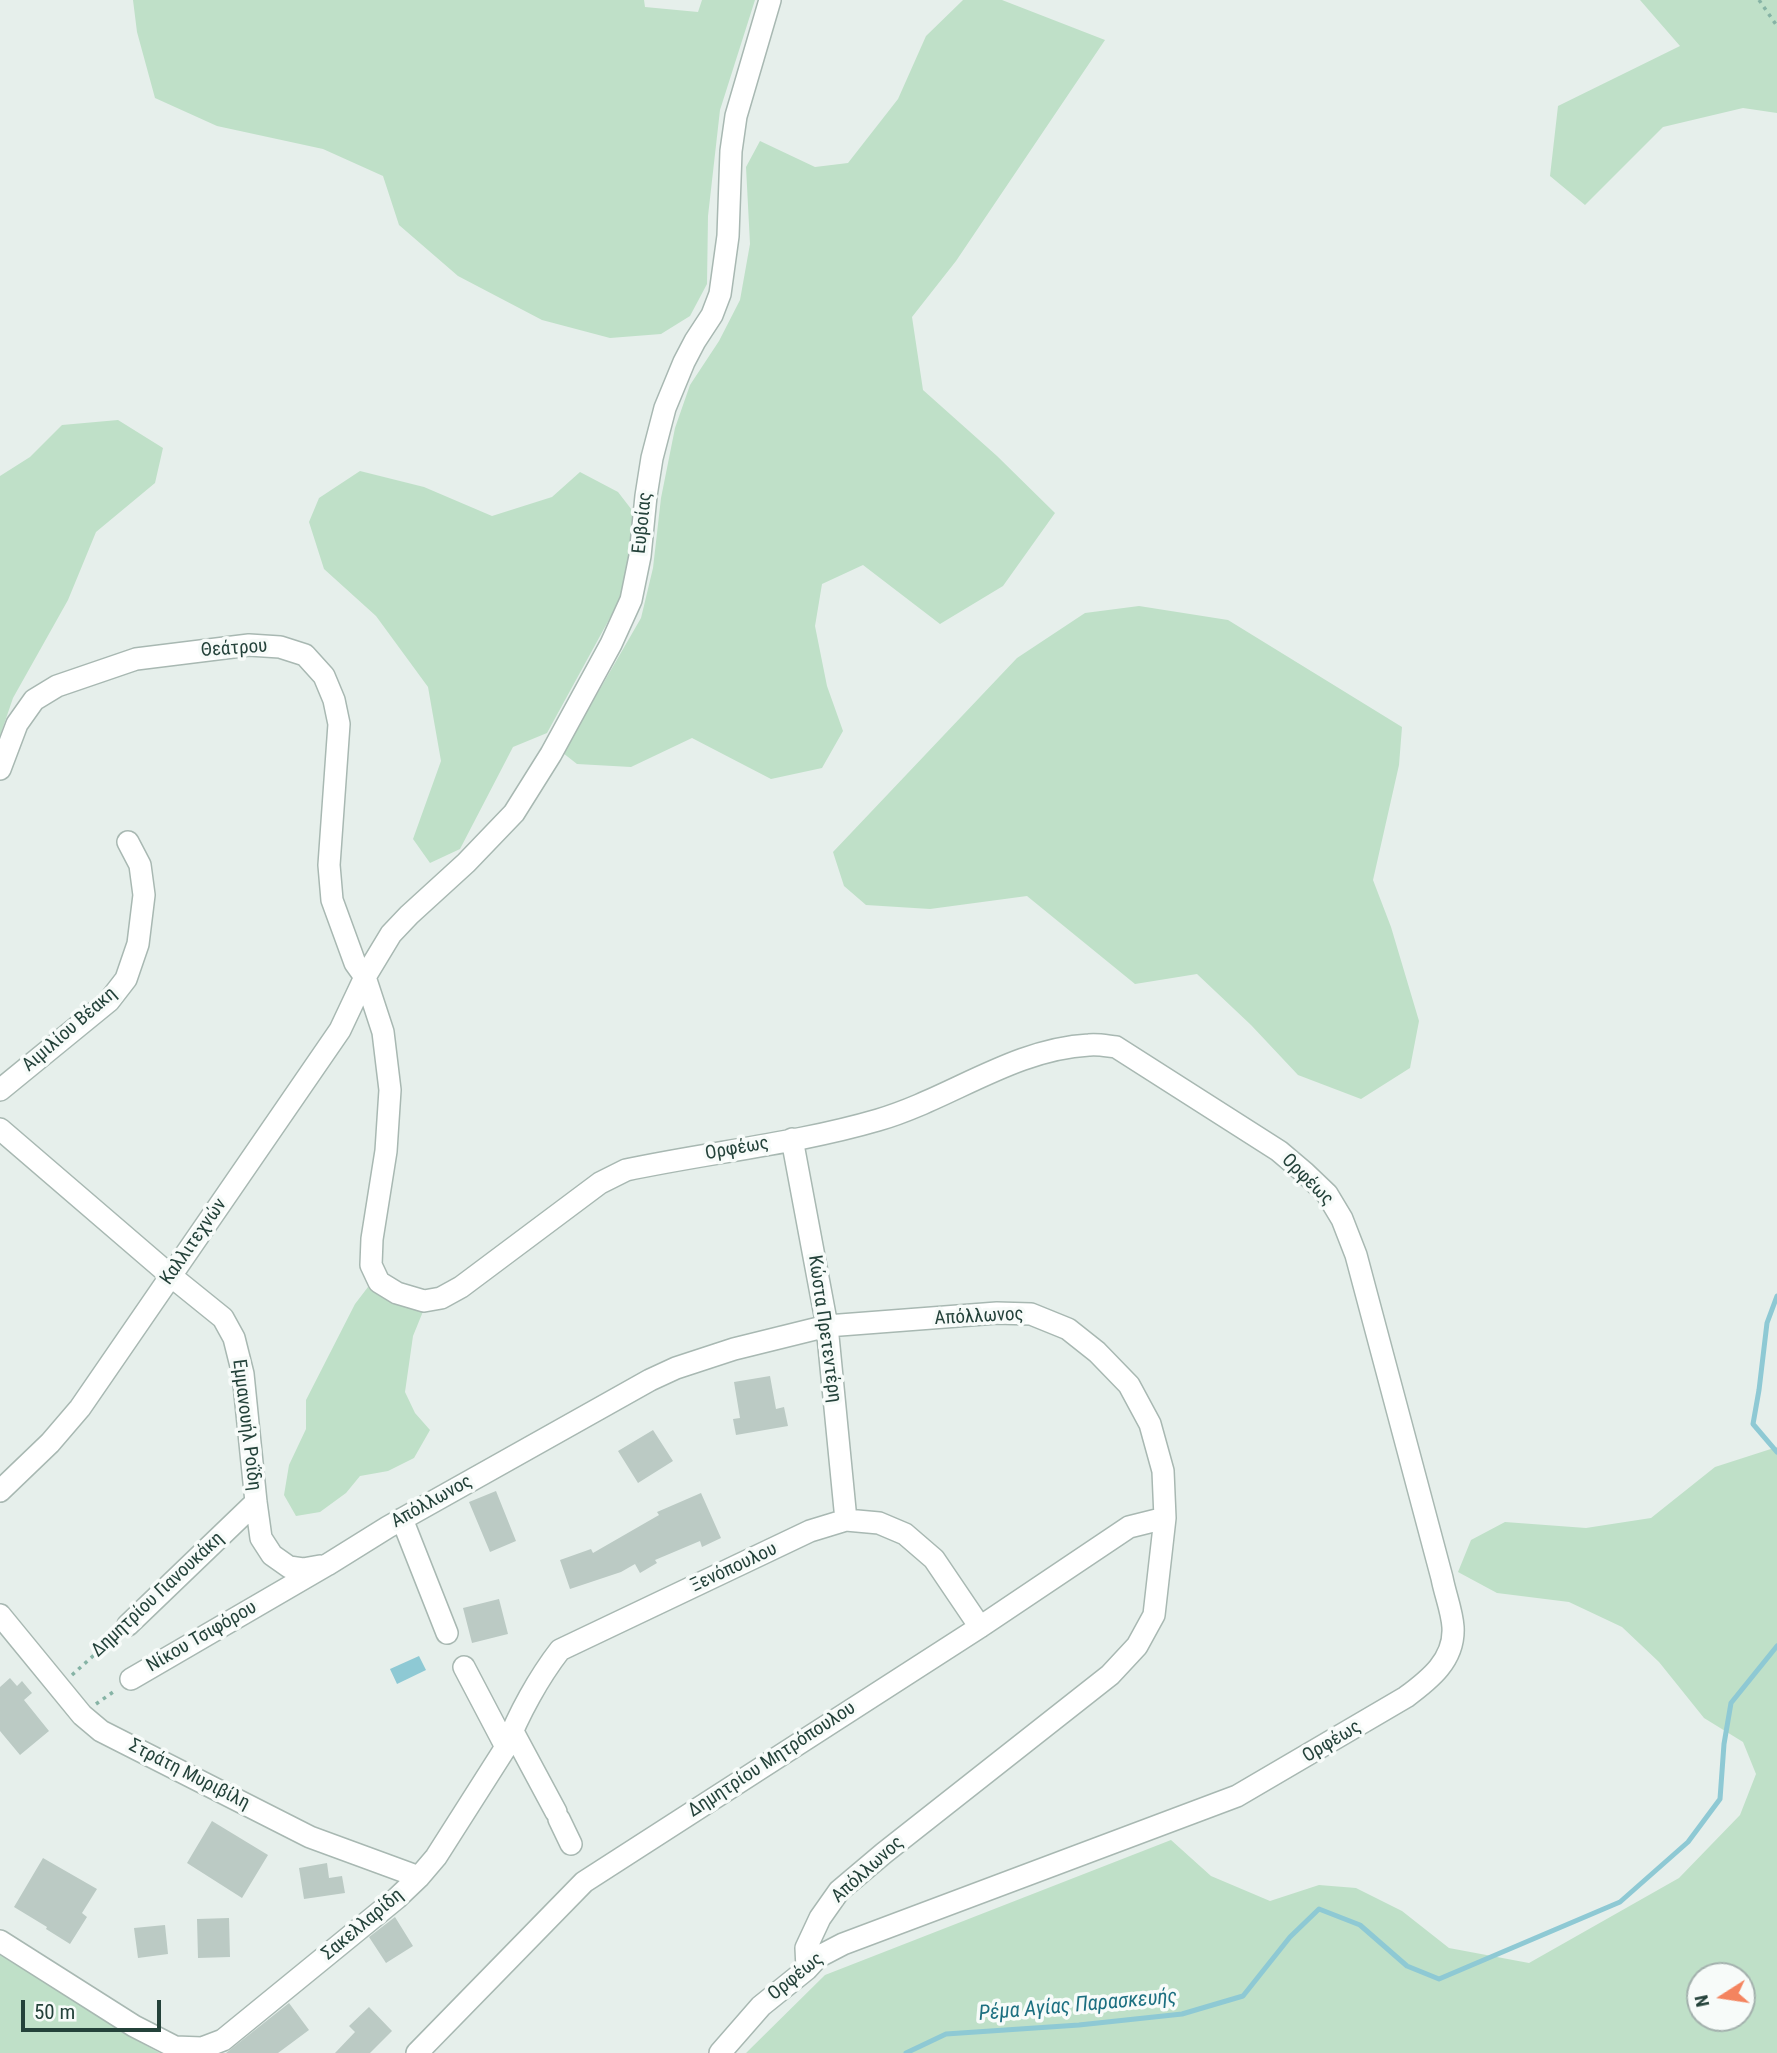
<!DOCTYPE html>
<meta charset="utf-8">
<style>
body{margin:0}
#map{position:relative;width:1777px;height:2053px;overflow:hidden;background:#e6efeb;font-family:"Roboto Condensed",sans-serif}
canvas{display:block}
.north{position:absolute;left:1686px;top:1962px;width:70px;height:70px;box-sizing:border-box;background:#f7fbf9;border:2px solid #a3b1ad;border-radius:50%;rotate:258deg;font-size:19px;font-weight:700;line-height:28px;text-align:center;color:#24423a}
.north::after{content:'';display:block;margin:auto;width:24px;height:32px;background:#f4845f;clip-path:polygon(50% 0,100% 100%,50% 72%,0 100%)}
.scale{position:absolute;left:21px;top:2000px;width:140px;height:32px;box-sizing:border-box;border:4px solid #24423a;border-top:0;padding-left:9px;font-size:21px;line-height:24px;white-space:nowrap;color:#24423a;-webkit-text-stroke:5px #f7fbf9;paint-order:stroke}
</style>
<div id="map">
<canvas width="1777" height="2053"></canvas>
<div class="north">N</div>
<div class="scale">50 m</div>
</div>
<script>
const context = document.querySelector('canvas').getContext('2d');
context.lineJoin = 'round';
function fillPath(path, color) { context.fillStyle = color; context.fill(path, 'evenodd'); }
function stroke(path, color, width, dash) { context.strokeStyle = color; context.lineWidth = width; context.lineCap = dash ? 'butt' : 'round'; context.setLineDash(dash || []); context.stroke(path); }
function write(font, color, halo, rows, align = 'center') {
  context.font = font + ' "Roboto Condensed",sans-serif'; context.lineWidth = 7; context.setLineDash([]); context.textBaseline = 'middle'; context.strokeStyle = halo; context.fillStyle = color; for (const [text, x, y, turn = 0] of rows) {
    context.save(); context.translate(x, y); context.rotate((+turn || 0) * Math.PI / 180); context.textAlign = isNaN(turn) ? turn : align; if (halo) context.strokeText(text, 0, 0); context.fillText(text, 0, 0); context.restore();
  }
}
const green = new Path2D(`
 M133,0h511l1,7 53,5 4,-12h53l-35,110 -12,106 -1,68 -17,32 -29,18 -51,4 -68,-18 -84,-44 -59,-51 -16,-49 -60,-27 -106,-23 -62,-28 -18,-66z
 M963,0h39l103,40 -149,221 -44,56 11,73 74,66 58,57 -52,73 -63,38 -77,-59 -41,19 -7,42 12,60 16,45 -21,37 -51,11 -79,-41 -61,29 -54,-3 -14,-11 78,-135 12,-50 8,-70 14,-70 15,-43 29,-44 21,-41 10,-56 -4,-77 14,-26 55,26 33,-4 50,-64 28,-63z
 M1640,0h137v113l-34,-5 -80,19 -78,78 -35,-29 8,-70 122,-60z
 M118,420l45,28 -8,35 -59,49 -28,68 -55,98 -13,38v-260l30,-19 32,-32z
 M360,471l64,16 68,29 60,-19 28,-25 38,20 17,22 -12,80 -76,139 -34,14 -53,102 -30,14 -17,-24 28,-78 -13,-74 -52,-71 -52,-47 -15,-47 10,-24z
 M1139,606l89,14 174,107 -3,38 -26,115 18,47 28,94 -9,47 -49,31 -63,-24 -47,-50 -54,-51 -62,10 -108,-88 -97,13 -64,-4 -22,-19 -11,-34 184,-194 68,-45z
 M368,1287l25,14 31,8 -11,27 -8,56 10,21 15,17 -16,28 -26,13 -28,5 -14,17 -26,19 -24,4 -12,-21 5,-30 17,-36v-29l49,-96z
 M1777,1447v606h-1031l79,-78 346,-135 40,36 59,25 49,-16 37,3 46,23 47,37 80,15 150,-85 61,-63 16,-41 -13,-32 -39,-24 -45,-56 -37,-35 -53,-25 -72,-9 -39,-21 13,-32 34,-18 81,6 65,-10 64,-51zM1700,1976h42v42h-42z
 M0,1949l123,84 37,20h-160z`);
const water = new Path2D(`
 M419,1656l7,14 -29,14 -7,-15z`);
const stream = new Path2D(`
 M1777,1296l-10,27 -8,67 -6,34 24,28
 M906,2053l40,-19 133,-9 103,-11 61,-18 47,-59 29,-28 41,16 47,41 32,13 181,-77 68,-60 32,-43 4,-55 7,-41 46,-57`);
const building = new Path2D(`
 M770,1376l6,33 8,-2 4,19 -52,9 -3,-16 7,-1 -6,-36z
 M653,1430l20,31 -35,22 -20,-32z
 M496,1491l20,50 -26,11 -21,-50z
 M701,1493l20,45 -19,9 -2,-6 -45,19 2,3 -17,10 -5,-9 -14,8 -51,17 -10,-29 31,-11 2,4 66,-38 -2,-3z
 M499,1599l9,35 -36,9 -9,-35z
 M10,1678l7,8 5,-5 10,12 -8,7 25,31 -29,24 -20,-24v-44z
 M212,1821l56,34 -26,43 -55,-35z
 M43,1858l54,31 -15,24 5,4 -17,27 -24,-15 1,-2 -33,-20z
 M327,1863l2,15 13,-2 3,17 -41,6 -5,-31z
 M395,1917l18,29 -27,17 -17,-26z
 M229,1918l1,39 -32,1 -1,-39z
 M165,1925l3,29 -30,4 -4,-30z
 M289,2003l20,27 -31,23h-52z
 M369,2007l23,24 -22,22h-35l20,-21 -6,-6z`);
const path = new Path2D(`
 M1759,0l18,26
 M72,1675l41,-37
 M96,1704l20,-14`);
const minor = new Path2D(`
 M0,769l17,-45 17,-24 23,-14 79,-27 113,-14 31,2 25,8 19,21 10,24 5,24 -10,141 3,35 23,63 10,14 18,55 7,58 -4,61 -14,88 -1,26 8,17 18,11 27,8 17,-3 20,-11 139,-104 26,-13c84,-18 170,-26 252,-50 72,-21 135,-71 211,-75 9,-1 18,1 27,2l163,104 26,22 22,21 15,25 14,36 86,323c3,16 10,33 11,49 2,33 -24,53 -47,70l-169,99 -394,148 -25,13 -11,12 -46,37 -41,47
 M0,1090l109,-89 17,-22 12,-35 6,-49 -4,-30 -12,-23
 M0,1129l171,147 52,42 11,20 9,36 13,128 5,36 11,17 17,12 14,2 17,-3
 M792,1139l35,187 19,194
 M0,1491l50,-48 30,-35 260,-378 25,-53 26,-43 18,-19 57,-52 48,-50 37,-59 60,-110 20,-44 9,-44 6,-60 6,-38 13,-50 19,-46 11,-21 17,-26 8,-21 8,-58 3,-85 5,-35 34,-116
 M402,1519l45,114
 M0,1615l82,100 19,16 209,106 109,40
 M128,1625l128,-123
 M464,1667l42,80
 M131,1679l196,-114 61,-38 262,-147 26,-12 58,-19 93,-23 170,-13 34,1 37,15 29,23 32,33 21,39 13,47 2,47 -11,97 -17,31 -27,29 -226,178 -45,38 -19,27 -14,30 1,21
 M512,1730l44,82
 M559,1819l12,25
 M0,1941l134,85 41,21 27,1 21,-8 174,-142 22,-21 17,-20 70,-110c12,-32 33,-70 54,-97l250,-119 36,-11 33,3 26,11 29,25 46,68
 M417,2053l167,-171 396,-255 149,-100 36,-9`);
const streetNames = [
 ["Ευβοίας",643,523,-84],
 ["Θεάτρου",234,649,-4],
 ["Αιμιλίου Βέακη",70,1030,-41],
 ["Ορφέως",737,1149,-10],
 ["Ορφέως",1307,1180,45],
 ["Καλλιτεχνών",194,1242,-55],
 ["Απόλλωνος",979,1317,-3],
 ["Κώστα Πρετεντέρη",824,1329,82],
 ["Εμμανουήλ Ροΐδη",246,1425,83],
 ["Απόλλωνος",432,1502,-29],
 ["Ξενόπουλου",734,1568,-25],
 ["Δημητρίου Γιανουκάκη",158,1595,-43],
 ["Νίκου Τσιφόρου",202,1637,-30],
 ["Ορφέως",1332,1742,-31],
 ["Δημητρίου Μητρόπουλου",772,1760,-33],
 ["Στράτη Μυριβίλη",189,1775,27],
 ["Απόλλωνος",868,1870,-42],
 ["Σακελλαρίδη",363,1925,-40],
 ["Ορφέως",796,1977,-39]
];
const waterNames = [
 ["Ρέμα Αγίας Παρασκευής",1078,2006,-5]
];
fillPath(green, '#bfe0c8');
fillPath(water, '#8ec9d4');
stroke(stream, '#8ec9d4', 5);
fillPath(building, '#bbcac4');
stroke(minor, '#a8b8b2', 24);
stroke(path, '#86b3a5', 3.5, [3.5, 5]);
stroke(minor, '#fff', 21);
write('19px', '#24423a', '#f7fbf9', streetNames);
write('italic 21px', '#1c6f80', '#f7fbf9', waterNames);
</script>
